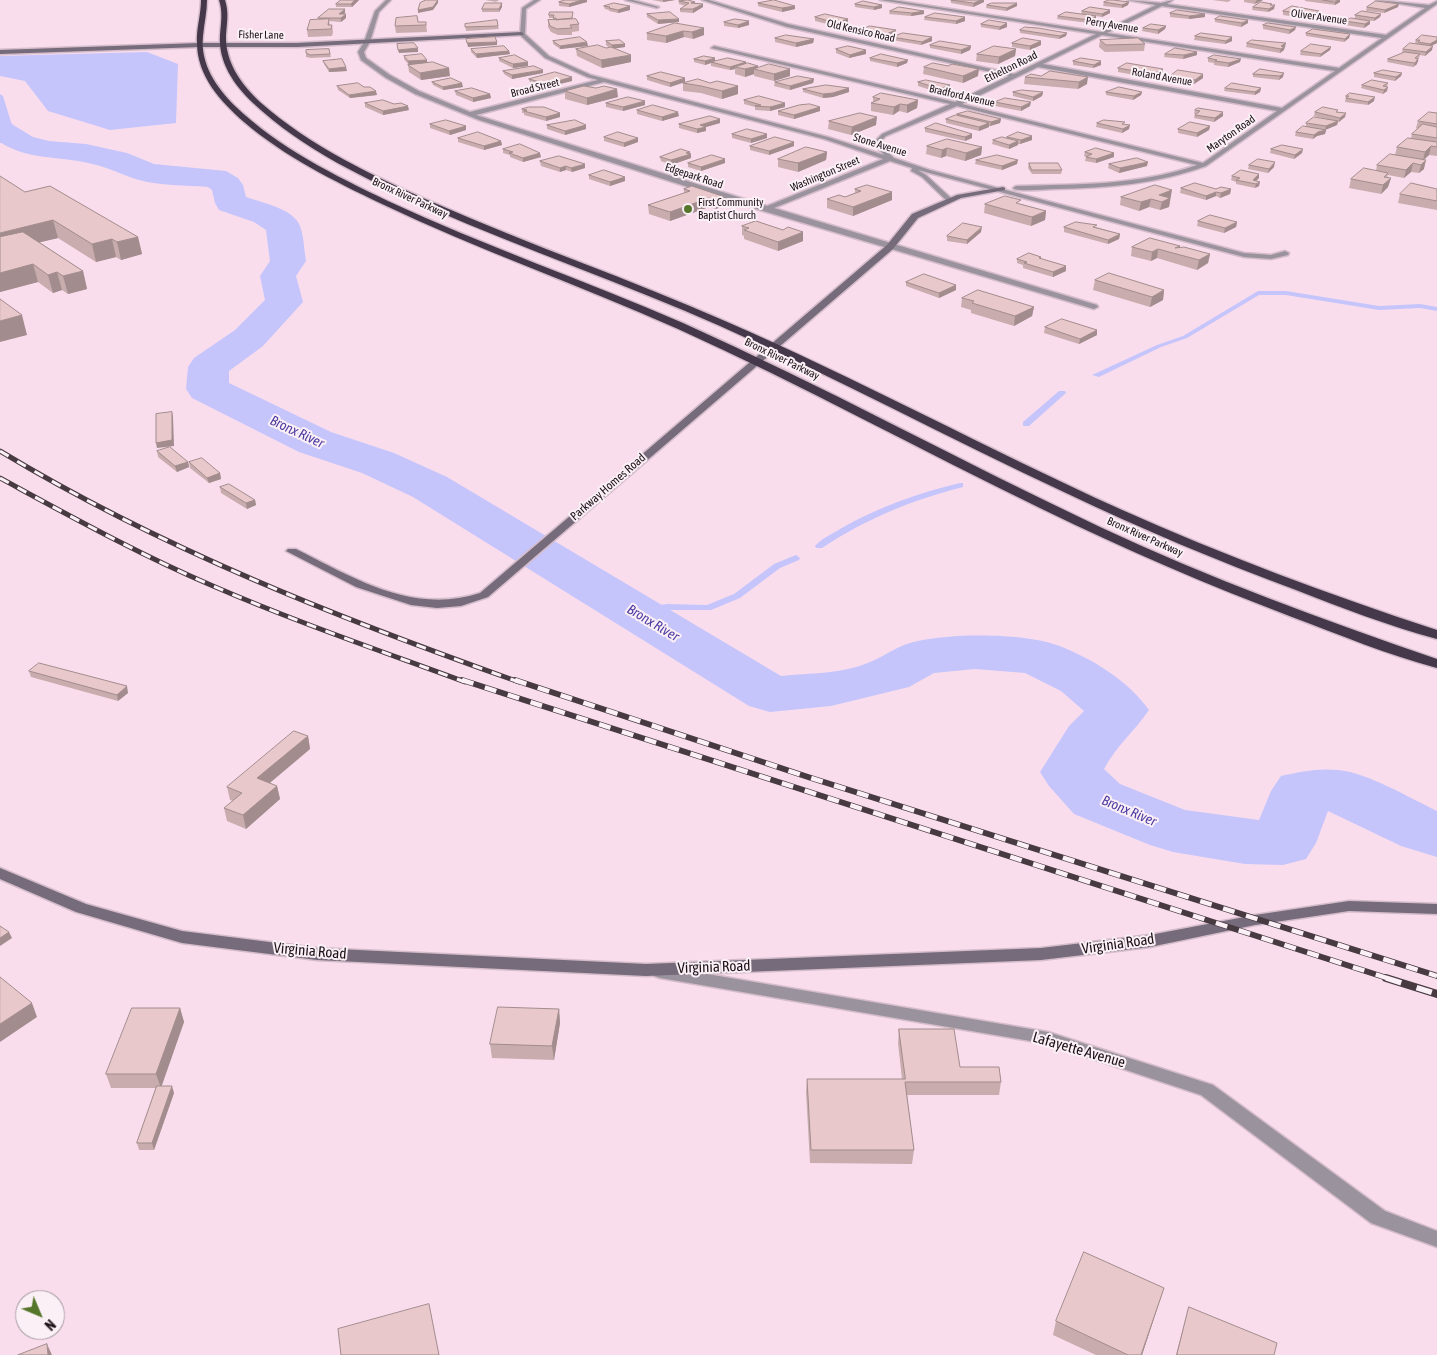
<!DOCTYPE html>
<style>
body{margin:0}
#map{position:relative;width:1437px;height:1355px;overflow:hidden;background:#f9dded;font-family:"Asap Condensed",sans-serif}
canvas{display:block}
.north{position:absolute;left:15px;top:1290px;width:50px;height:50px;box-sizing:border-box;background:#fbf0f6;border:1px solid #a1979c;border-radius:50%;rotate:135deg;font-size:14px;font-weight:700;line-height:20px;text-align:center;color:#1a1116}
.north::after{content:'';display:block;margin:auto;width:18px;height:22px;background:#55752b;clip-path:polygon(50% 0,100% 100%,50% 72%,0 100%)}
</style>
<div id="map">
<canvas width="1437" height="1355"></canvas>
<div class="north">N</div>
</div>
<script>
const context = document.querySelector('canvas').getContext('2d');
context.lineJoin = 'round';
function fillPath(path, color) { context.fillStyle = color; context.fill(path, 'evenodd'); }
function stroke(path, color, width, dash) { context.strokeStyle = color; context.lineWidth = width; context.lineCap = dash ? 'butt' : 'round'; context.setLineDash(dash || []); context.stroke(path); }
function write(font, color, halo, rows, align = 'center') {
  context.font = font + ' "Asap Condensed",sans-serif'; context.lineWidth = 4; context.setLineDash([]); context.textBaseline = 'middle'; context.strokeStyle = halo; context.fillStyle = color; for (const [text, x, y, turn = 0] of rows) {
    context.save(); context.translate(x, y); context.rotate((+turn || 0) * Math.PI / 180); context.textAlign = isNaN(turn) ? turn : align; if (halo) context.strokeText(text, 0, 0); context.fillText(text, 0, 0); context.restore();
  }
}
const water = new Path2D(`
 M147,52l31,12 -2,59 -66,7 -62,-19 -23,-30 -25,-5v-20z
 M0,94l3,2 8,26 11,21h-22z`);
const stream = new Path2D(`
 M1258,291h28l93,15 41,-2 17,3v4l-17,-3 -41,2 -93,-15h-27l-72,43 -26,9 -62,30 -7,-2 65,-30 26,-9z
 M1059,391h6l1,2 -37,33h-6v-4z
 M960,483h3v4c-51,13 -97,32 -141,61h-6l-1,-2c6,-7 17,-12 25,-17 38,-22 78,-36 120,-46z
 M796,555l4,3 -1,2 -19,8 -40,30 -29,12h-43l-34,4 -5,-3 5,-3 34,-4 39,1 27,-11 40,-30z`);
const river = new Path2D(`
 M0,120l10,3 23,14 16,4 37,3 41,9 27,11 72,7 12,7 5,7 3,12c16,6 47,11 54,29 4,10 4,24 6,35l-10,15 7,26 -40,44 -34,25v12l102,49 63,21 53,24 334,199c29,-3 62,-2 89,-14 17,-7 30,-18 48,-21 35,-8 106,-8 139,4 34,13 71,35 92,65 -15,22 -32,35 -45,59l16,15 65,26 74,10 12,-29 10,-15c18,-4 37,-8 57,-6 28,2 72,28 99,41v46l-36,-11 -73,-35 -12,32 -10,16 -23,6 -38,-1 -72,-12 -23,-7 -76,-31 -25,-28 -9,-14 29,-46 15,-15 -23,-20 -36,-18 -50,-4 -41,4 -25,14 -78,19 -61,6 -21,-6 -336,-209 -51,-24 -63,-21 -107,-54 -6,-9 2,-22 6,-9 41,-28 30,-30 -5,-24 10,-15 -4,-31 -12,-8 -35,-12 -4,-7 -3,-13 -4,-3c-23,-2 -48,-1 -69,-7 -17,-5 -33,-14 -51,-17 -30,-7 -61,-3 -88,-21z`);
const street = new Path2D(`
 M386,0h5l-12,12 -9,30 -6,10 2,6 24,17 29,16 51,21 128,-32 -11,-3 -42,-19 -25,-23 2,-27 12,-8h6l-14,9 -1,25 24,22 42,19 237,62 56,18 -8,-9v-6l6,-6 68,-30 -239,-56 3,-2 241,56 54,-26 -222,-49 -85,-27h7l79,24 226,50 82,-40 -216,-34h12l209,32 55,-27 -29,-5 34,3 12,-3 -6,4 219,31 39,-27 -49,-8 53,5 8,-4v3l-231,162c-49,18 -98,22 -150,23 -14,0 -29,3 -42,0l-1,-1 3,-2c61,-2 122,0 181,-21l-240,-59 -71,30 -4,4v6l12,12 36,12 314,83 27,2 14,-4 4,2 -1,2 -17,4 -27,-2 -326,-87 8,5 25,23 1,2 -4,2 -26,-25 -11,-6 1,-3 -22,-7 -116,47 323,97 1,2 -4,2 -331,-98 -284,-91 -64,-26 -29,-16 -25,-18 -3,-8 6,-10 11,-31zM1162,6l220,32 -43,30 -232,-35zM1102,35l233,36 -53,37 -239,-44zM1038,67l239,44 -74,52 -241,-59zM604,82l220,57 59,20 -116,47 -291,-91z
 M625,0h8l26,7 -2,1z
 M660,966l388,66 165,53 172,126 52,20v16l-66,-24 -170,-128 -153,-51 -388,-66 -6,-2 -2,-4 2,-4z`);
const secondary = new Path2D(`
 M522,32l2,3 -227,12h-97l-200,7v-4l200,-7h97z
 M1003,187l2,1v2l-44,8 -43,20 -25,31 -405,348 -27,9 -24,2 -26,-3 -55,-18 -70,-36 2,-2h8c58,29 117,66 184,44l407,-348 25,-31 45,-19z
 M0,868l86,36 96,27 135,17 329,16 395,-16 109,-13 105,-20 94,-14 88,3v10l-88,-3 -94,14 -105,22 -109,13 -395,16 -329,-16 -135,-17 -106,-31 -76,-33z`);
const highway = new Path2D(`
 M201,0h6c0,12 -3,24 -4,36 -3,28 13,51 32,70 44,42 99,69 153,95 97,45 198,80 295,122 141,63 277,138 417,204 109,51 223,93 337,132v9c-49,-13 -97,-33 -145,-51 -84,-32 -166,-67 -248,-107 -122,-59 -242,-125 -366,-181 -98,-44 -200,-79 -296,-125 -48,-23 -97,-47 -138,-82 -23,-20 -47,-46 -47,-79 -1,-14 4,-28 4,-43z
 M219,0h6c4,12 2,22 1,35 -1,27 15,49 34,67 51,45 115,75 177,102 95,42 193,75 288,117 134,58 262,128 395,188 103,46 210,86 317,121v9c-48,-13 -95,-31 -141,-49 -78,-29 -155,-61 -230,-97 -116,-54 -229,-115 -346,-167 -95,-42 -194,-76 -290,-118 -62,-28 -127,-58 -177,-105 -19,-18 -35,-41 -33,-68 1,-12 3,-23 -1,-35z`);
const railFar2 = new Path2D(`
 M0,451c162,98 341,168 519,231
 M0,478c70,38 140,77 213,108 83,36 168,65 252,96`);
const railFar1 = new Path2D(`
 M462,680l928,299
 M515,680l293,97 629,199`);
const rail = new Path2D(`
 M1386,978l51,16`);
const wall = new Path2D(`
 M341,0h18l-7,7h-16v-3z
 M485,0h14l-3,2z
 M565,0h22v2l-18,5 -10,-1v-4z
 M652,0h23l-12,2z
 M951,0l33,2 -11,5 -22,-4z
 M1212,0h19l-3,2z
 M1244,0h19l-8,4 -11,-2z
 M1305,0h35v2l-5,3 -30,-4z
 M679,1l16,1v1l8,1v3l-10,6 -13,-1v-3l6,-3 -7,-2z
 M1104,2h25l-1,3 -6,3 -19,-2z
 M502,3v4l-3,5h-17v-3z
 M758,3l37,3v3l-13,3 -24,-6z
 M1017,3v3l-11,5 -20,-3 1,-3z
 M855,4l27,1v3l-8,2 -19,-3z
 M1271,5l3,4 -6,3 -16,-2 1,-3z
 M604,6h26v4l-12,3 -9,-2v-1l-4,-1z
 M1367,7h31l-14,6 -18,-2z
 M1110,10v3l-8,4 -21,-3 1,-3z
 M890,11l34,3 -13,2 -22,-2z
 M1283,11l35,4 -6,4 -29,-4z
 M573,12l-1,7 7,5v7l-7,1v3h-14l-7,-3 -3,-5v-7h5v-2h-4v-3z
 M345,13l-1,1 2,4 -5,4 -12,-1 1,4h2l1,7 -1,4 -24,1 -1,-7 12,-10 -1,-2z
 M1170,13l35,4 -16,2 -19,-2z
 M647,14l32,5v3l-21,2 -11,-7z
 M1381,14l-1,3 -6,4 -19,-2v-4z
 M1058,16l38,4 -7,3 -32,-4z
 M815,17l33,2v3l-13,4 -20,-5z
 M925,17l40,4 -9,3 -32,-4z
 M1215,19l33,4 -7,4 -26,-5z
 M1345,21h25v3l-6,4 -19,-3z
 M418,22h8l1,10 -31,1 -1,-7z
 M724,22l25,3 -11,3 -14,-2z
 M1007,23v4l-8,3 -18,-3v-3z
 M465,24l33,2 1,3 -33,2z
 M1263,25l32,5 -6,4 -26,-5z
 M1166,26l-1,3 -7,5 -16,-3 1,-3z
 M704,28v7l-11,4 -9,-2 -18,6 -19,-3v-7z
 M861,30l34,3 -11,5 -23,-5z
 M1020,30l46,6 -7,3 -39,-6z
 M1306,33l44,1 -1,4 -5,4 -38,-6z
 M1195,36l37,1v4l-7,3 -31,-4z
 M892,37h40v4l-11,4 -29,-5z
 M1437,37v6l-6,3 1,4 -7,6 -5,-1 -3,9 -4,3 -26,-5 1,-3 16,-6 -2,-1 1,-3 14,-5 -2,-1 1,-3z
 M775,38l39,1 -1,4 -17,4 -21,-5z
 M1100,40l45,4 -1,7 -39,1 -6,-5z
 M553,41l35,5 -28,3 -7,-5z
 M606,41l19,3v3l-12,1 18,14 -29,6 -25,-12 -1,-7 30,-1h4l-4,-3z
 M1041,41v4l-11,5 -18,-3v-4z
 M1247,43l39,3 -2,1v3l-4,3 -34,-6z
 M930,45l41,1 -1,4 -9,4 -31,-6z
 M1331,47l-1,3 -10,7 -20,-2 1,-4z
 M329,49l2,8 -20,1 -5,-1v-4z
 M471,49l38,2 1,3 -33,4 -6,-6z
 M836,49l30,1v4l-17,4 -13,-5z
 M1016,49l-1,7 -17,8 -22,-3 1,-7z
 M1165,54l32,1 -14,4 -19,-2z
 M404,56l23,6 23,14 -29,4 -12,-8 -1,-7h1l-5,-6z
 M499,58l29,8 -15,2 -14,-7z
 M870,58l37,5 -10,4 -27,-6z
 M1208,58l32,4 -12,5 -14,-2v-2l-6,-1z
 M694,59l21,2 31,1v2l12,2v2l32,8 -16,5 -20,-5v-2l-9,3 -10,-3v-5l-5,1 -19,-4v-3l-6,2 -11,-3z
 M323,61l24,10 -18,1 -5,-8z
 M1073,61h28v4l-8,3 -20,-3z
 M924,67l54,9 -15,7 -40,-9z
 M1118,68l44,5 -10,5 -34,-6z
 M1260,69l23,8 -4,3 -26,-3v-3z
 M503,71l40,2 -31,6 -8,-5z
 M1050,71l37,13 -9,5 -54,-5 1,-7 16,-1z
 M1374,73h28l-1,3 -6,5 -21,-4z
 M647,76l38,6 -15,5 -23,-7z
 M1169,77l34,1 -9,6 -26,-4z
 M529,79l43,2 -25,6 -17,-4z
 M814,79l-1,4 -23,7 -16,-4 1,-4z
 M432,82l31,5 -20,3 -10,-5z
 M918,82l32,7 -10,4 -22,-7z
 M683,83h27l28,3v8l-16,5 -21,-6 -18,-2z
 M1388,83l-1,3 -1,1 1,4 -4,3 -22,-6 1,-3z
 M337,86l27,1 13,8 -27,3 -12,-8z
 M849,88v4l-16,5 -10,1 -20,-6v-3z
 M1225,88h36l-1,4 -5,3 -31,-4z
 M455,91l35,3 1,4 -18,4 -17,-7z
 M565,91l53,6 -31,8 -22,-6z
 M1013,92h30l-1,4 -9,5 -20,-5z
 M1106,92h36l-1,3 -8,5 -27,-5z
 M1346,96l28,5 -6,4 -23,-3z
 M873,97l45,3 -1,8 -10,5 -8,-2 -6,4 -22,-4v-8l2,-1z
 M744,100l41,3v4l-15,4 -15,-1v-3l-11,-3z
 M995,102l35,4 -9,5 -26,-5z
 M365,103l44,7 -26,5 -18,-8z
 M606,103l39,2 -22,6 -17,-4z
 M820,107v4l-26,8 -16,-4v-4z
 M522,109l38,4v4l-14,4 -22,-6v-2h-2z
 M637,110l42,6 -17,5 -25,-7z
 M1195,110l28,6 -9,6 -20,-4 1,-4h-1z
 M1315,112h23l7,5 -6,5h-1l-1,3 -12,5h1l-1,4 -8,2 -4,3 -18,-3 1,-4 10,-5v-4l29,-2 -21,-5z
 M1437,113v43l-8,-1 -5,5v9l-5,4 -8,-1 -7,6 -16,-3 -1,3h4l-3,9 -7,7 -32,-6 2,-9 25,-8 1,-6 18,-10 2,-8 14,-9 1,-4 6,-5 -2,-1 2,-7z
 M957,114l44,5 -1,4 -10,3h-1v1l-10,4 -33,-8v-4l11,-3z
 M829,121l47,4 -25,10 -23,-6z
 M720,123l-14,4v4l-9,2 -18,-5v-4z
 M1097,123l27,1 5,5 -7,4 -26,-6z
 M430,124l36,6 -16,5 -20,-7z
 M547,125h39v4l-21,6 -18,-6z
 M1210,126l-1,4 -12,7 -19,-4v-4z
 M925,128l47,6v4l-7,3 -40,-9z
 M732,134h35v4l-16,5 -19,-5z
 M1032,136v4l-12,4h-2v1l-9,4 -17,-5 1,-4 14,-2v-1z
 M604,137l34,1v4l-14,5 -20,-6z
 M458,138l43,3 1,4 -18,5 -26,-8z
 M750,146h44l-25,9 -19,-5z
 M927,146l55,1 -1,8 -16,6 -19,-5 -5,2 -15,-4z
 M503,149l38,8 -18,5 -13,-5v-2l-7,-2z
 M1271,149l31,4 -8,6 -24,-6z
 M690,152l1,6 -20,7 -10,-4 -1,-4z
 M827,152l-1,8 -28,12 -20,-5v-8z
 M1085,152l29,1v4l-18,6 -11,-2 1,-4 -2,-1z
 M725,159v4l-24,8 -13,-4v-4z
 M976,160l41,4 -15,6 -27,-6z
 M540,161l45,7 -13,4 -6,-2 -6,2 -19,-6z
 M1029,163l33,7 -1,4h-29l-4,-6z
 M1109,164l38,2 -28,7 -11,-5z
 M1249,165l25,2 -6,6 -20,-4z
 M1259,174v4l-3,3 3,5 -4,2 -19,-4v-2l-5,-2 1,-4z
 M589,175l36,6 -15,5 -21,-7z
 M1181,188l35,1h15l-1,5 -10,4 -4,-2 -10,4 -26,-7z
 M684,189l41,8v8l-9,4 -7,-2 -39,14 -21,-7 -1,-9 36,-12z
 M855,189l37,3v8l-39,16 -26,-8v-9l18,-2 10,-4z
 M1437,189v21l-39,-7 2,-9z
 M25,192l113,45 4,17 -21,6 -5,-3 -20,5 -38,-24 -19,4 44,29 4,18 -19,5 -6,-4 -9,3 -15,-11 -38,10z
 M1121,197l49,2 -1,8 -9,3 -11,-3 -10,4 -19,-6z
 M985,204h36l25,7 -1,9 -14,6 -47,-13z
 M1198,221l39,1 -1,5 -12,6 -27,-7z
 M742,226l61,6v9l-25,10 -34,-12v-3l-2,-1z
 M1064,227h32l24,7 -1,5 -11,5 -44,-12z
 M981,232l-14,12 -20,-3v-5z
 M1180,246v2l30,6 -2,9 -11,7 -40,-12 -6,3 -20,-5 1,-9z
 M1041,257v2l25,7v5l-13,6 -30,-9v-3l-6,-2v-4z
 M1095,280l69,10 -1,10 -13,7 -57,-17z
 M906,282l50,8 -17,8 -33,-12z
 M962,298l72,9 -2,9 -18,10 -43,-13v-3l-10,-3z
 M1045,327l52,8 -18,9 -35,-11z
 M157,451l31,11 1,5 -12,5 -19,-15z
 M189,462l31,11 1,6 -12,4 -19,-15z
 M220,487l35,13 1,5 -9,4 -26,-16z
 M29,671l99,22 -10,8 -87,-24z
 M308,736l2,13 -40,34 7,3 3,13 -34,30 -19,-8 -3,-13 9,-7 -3,-1 -3,-13z
 M180,1008l4,14 -23,64 13,7 -20,57h-15l-2,-7 19,-55h-45l-5,-14z
 M559,1009l1,14 -6,37 -62,-2 -2,-14z
 M899,1029l61,38 41,15 -2,13h-92l7,55 -2,14 -102,-1 -4,-71 1,-13h95l-4,-36z
 M1164,1288l-22,67h-46l-43,-20 3,-14z
 M1189,1307l85,48h-98z`);
const shadedWall = new Path2D(`
 M355,0h4l-7,7 -1,-3z
 M438,0v3l-5,7 -15,3v-3z
 M582,0h5v2l-18,5v-3z
 M663,0h12l-12,2z
 M981,0h3v2l-11,5 1,-4z
 M1257,0h6l-8,4 1,-3z
 M1338,0h2v2l-5,3v-3z
 M1129,2l-1,3 -6,3v-3z
 M502,3v4l-3,5v-3z
 M1017,3v3l-11,5 1,-3z
 M703,4v3l-10,6v-4z
 M1399,4l-1,3 -14,6 1,-3z
 M882,5v3l-8,2v-3z
 M1275,5l-1,4 -6,3 1,-3z
 M630,6v4l-12,3v-3z
 M795,6v3l-13,3v-4z
 M345,9v4l-5,4 -1,-3z
 M1110,10v3l-8,4v-3z
 M924,11v3l-13,2 1,-3z
 M1319,11l-1,4 -6,4 1,-4z
 M346,14v4l-5,4v-4z
 M1205,14v3l-16,2v-3z
 M1381,14l-1,3 -6,4 1,-3z
 M1096,16v4l-7,3v-3z
 M965,17v4l-9,3v-3z
 M679,19v3l-21,2v-4z
 M848,19v3l-13,4v-3z
 M1248,20v3l-7,4 1,-4z
 M749,21v4l-11,3v-3z
 M1370,21v3l-6,4 1,-4z
 M1007,23v4l-8,3 1,-3z
 M1166,26l-1,3 -7,5v-4z
 M1296,27l-1,3 -6,4 1,-4z
 M704,28v7l-11,4 -1,-7z
 M896,30l-1,3 -11,5v-3z
 M683,31l1,6 -18,6v-7z
 M1067,33l-1,3 -7,3 1,-3z
 M1350,34l-1,4 -5,4 1,-3z
 M932,37v4l-11,4 1,-3z
 M1232,37v4l-7,3 1,-3z
 M814,39l-1,4 -17,4v-4z
 M1437,40v3l-8,4 1,-3z
 M1041,41v4l-11,5v-4z
 M497,42v3l-29,2 -1,-4z
 M587,42l1,4 -28,3v-3z
 M1286,43l-2,7 -4,3 1,-7z
 M625,44v3l-13,2v-4z
 M971,46l-1,4 -9,4v-4z
 M1433,46l-1,4 -7,6 1,-4z
 M1331,47l-1,3 -10,7 1,-3z
 M418,48v4l-19,1 -1,-3z
 M1016,49l-1,7 -17,8 1,-7z
 M866,50v4l-17,4 1,-3z
 M509,51l1,3 -33,4 -1,-4z
 M1197,52v3l-14,4 1,-4z
 M631,55v7l-29,6 -1,-8z
 M715,58v4h-4v1l-6,2v-4z
 M1241,59l-1,3 -12,5 1,-4z
 M1418,59l-1,5 -4,3 3,-6z
 M427,60v3l-18,2 -1,-4z
 M908,60l-1,3 -10,4v-4z
 M1101,61v4l-8,3 1,-3z
 M528,62v4l-15,2v-4z
 M746,62v4l-11,1v2l-5,1v-3z
 M758,66v4l-4,-1v5l-9,3v-8z
 M346,67l1,4 -18,1v-3z
 M449,68l1,8 -29,4 -1,-7z
 M790,69v7l-16,5v-7z
 M979,69l-1,7 -15,7v-7z
 M1163,69l-1,4 -10,5 1,-4z
 M543,70v3l-31,6v-4z
 M1284,73l-1,4 -4,3 1,-4z
 M1402,73l-1,3 -6,5 1,-4z
 M1203,74v4l-9,6 1,-4z
 M572,77v4l-25,6v-3z
 M1088,77l-1,7 -9,5 1,-7z
 M685,78v4l-15,5v-4z
 M814,79l-1,4 -23,7v-4z
 M462,83l1,4 -20,3v-3z
 M950,85v4l-10,4v-4z
 M738,86v8l-16,5v-8z
 M1388,87l-1,4 -4,3 1,-4z
 M849,88v4l-16,5 -10,1v-4z
 M1261,88l-1,4 -5,3v-3z
 M617,89l1,8 -31,8v-7z
 M376,91l1,4 -27,3 -1,-3z
 M1043,92l-1,4 -9,5v-4z
 M1142,92l-1,3 -8,5 1,-4z
 M490,94l1,4 -18,4v-4z
 M1375,97l-1,4 -6,4v-3z
 M918,100l-1,8 -10,5v-8z
 M645,101v4l-22,6v-4z
 M1031,102l-1,4 -9,5v-4z
 M785,103v4l-15,4v-4z
 M900,104l-1,7 -6,4 1,-8z
 M408,106l1,4 -26,5v-4z
 M820,107v4l-26,8v-4z
 M678,112l1,4 -17,5v-4z
 M1223,112v4l-9,6 1,-4z
 M560,113v4l-14,4v-4z
 M1346,113l-1,4 -6,5 1,-4z
 M877,117l-1,8 -25,10 1,-8z
 M720,119v4l-14,4v4l-9,2v-4l3,-4z
 M1001,119l-1,4 -10,3 1,-4z
 M1338,121l-1,4 -12,5 1,-4z
 M989,123v4l-10,4v-4z
 M586,125v4l-21,6v-4z
 M1130,125l-1,4 -7,4 1,-4z
 M466,126v4l-16,5 -1,-4z
 M1210,126l-1,4 -12,7v-4z
 M1326,130l-1,4 -8,2 -4,3 1,-4 4,-3z
 M767,134v4l-16,5v-4z
 M972,134v4l-7,3v-4z
 M1032,136v4l-12,4 1,-4z
 M638,138v4l-14,5v-4z
 M501,141l1,4 -18,5v-4z
 M1018,141v4l-9,4v-4z
 M794,142v4l-25,9v-4z
 M1431,146l-2,9 -6,5 2,-8z
 M982,147l-1,8 -16,6 1,-8z
 M947,148l-1,8 -5,2 1,-8z
 M1303,149l-1,4 -8,6 1,-4z
 M690,152v3l1,-1v4l-20,7v-5z
 M827,152l-1,8 -28,12v-9z
 M540,153l1,4 -18,5v-4z
 M1114,153v4l-18,6v-4z
 M725,159v4l-24,8v-4z
 M1018,160l-1,4 -15,6v-4z
 M1426,160l-2,9 -5,4 2,-8z
 M1148,162l-1,4 -28,7 1,-5z
 M1275,162l-1,5 -6,6 1,-4z
 M1413,163l-2,9 -7,6 2,-8z
 M585,164v4l-13,4 -1,-4z
 M566,166v4l-6,2v-4z
 M1259,174v4l-6,6v-4z
 M625,177v4l-15,5v-4z
 M1391,178l-3,9 -7,7 2,-9z
 M1260,182l-1,4 -4,2 1,-4z
 M1231,189l-1,5 -10,4 1,-5z
 M1172,190l-3,17 -9,3 2,-8 -3,-7z
 M892,192v8l-39,16v-9z
 M1216,192v4l-10,4v-4z
 M725,197v8l-9,4v-9z
 M709,198v9l-39,14v-9z
 M1151,199l-2,8 -10,4 2,-9z
 M1046,211l-1,9 -14,6 1,-9z
 M53,220l5,18 -58,14v-19z
 M1237,222l-1,5 -12,6 1,-5z
 M982,227l-1,5 -14,12v-4z
 M803,232v9l-25,10v-9z
 M1120,234l-1,5 -11,5v-4z
 M138,237l4,17 -21,6 -4,-18z
 M112,239l4,18 -20,5 -4,-18z
 M1158,249l-1,9 -6,3 1,-9z
 M1210,254l-2,9 -11,7 2,-10z
 M33,264l5,18 -38,10v-19z
 M1066,266v5l-13,6v-5z
 M83,271l4,18 -19,5 -5,-18z
 M57,272l5,18 -9,3 -5,-18z
 M956,285v5l-17,8v-5z
 M1164,290l-1,10 -13,7 2,-10z
 M1034,307l-2,9 -18,10 1,-10z
 M22,315l5,20 -27,7v-21z
 M1097,330v5l-18,9 1,-5z
 M172,412l1,5 1,29 -17,2 -1,-5z
 M188,462l1,5 -12,5 -2,-6z
 M220,473l1,6 -12,4 -2,-5z
 M255,500l1,5 -9,4 -1,-6z
 M127,686l1,7 -10,8 -1,-6z
 M308,736l2,13 -50,42 -3,-13z
 M277,786l3,13 -34,30 -3,-14z
 M9,932l3,6 -12,8v-8z
 M32,1003l5,14 -37,25v-18z
 M180,1008l4,14 -23,66 -5,-14z
 M559,1009l1,14 -6,37 -2,-14z
 M172,1086l2,7 -20,57 -2,-7z
 M1164,1288l-22,67h-1z
 M47,1344l5,11h-4z`);
const building = new Path2D(`
 M341,0h14l-4,4h-15z
 M426,0h12l-5,7 -15,3 2,-7z
 M565,0h17l-13,4 -10,-2z
 M688,0l7,2 -4,1 12,1 -10,5h-13l9,-6 -10,-2z
 M774,0l21,6 -13,2 -24,-5z
 M951,0h30l-7,3z
 M1109,0h4l16,2 -7,3 -18,-3z
 M1323,0h15l-3,2z
 M863,1l19,4 -8,2 -19,-3z
 M1376,1l23,3 -14,6 -18,-3z
 M1261,2l11,2 -2,1h5l-6,4 -16,-2z
 M485,3h17l-3,6h-17z
 M614,3l16,3 -12,4 -9,-2 1,-1 -6,-1z
 M992,3h25l-10,5 -20,-3z
 M1292,6l27,5 -6,4 -30,-4z
 M899,7l25,4 -12,2 -22,-2z
 M1090,7l20,3 -8,4 -20,-3z
 M329,9h16l-6,5h7l-5,4h-23z
 M1177,10l28,4 -16,2 -19,-3z
 M1362,11l19,3 -6,4 -20,-3z
 M550,12h23l-1,6 -16,2v-2h-3l1,-3h-5z
 M670,12l9,7 -21,1 -11,-6z
 M1066,12l30,4 -7,4 -31,-4z
 M935,13l30,4 -9,4 -31,-4z
 M825,14l23,5 -13,4 -20,-6z
 M417,16l1,6h8v3l-31,1 1,-8z
 M1220,16l28,4 -6,3 -27,-4z
 M1351,18l19,3 -5,3 -20,-3z
 M329,19l-1,6h4l-1,4 -24,1 3,-10z
 M576,19l3,5 -9,1 2,3 -15,1 -7,-3 -2,-6z
 M735,19l14,2 -11,4 -14,-3z
 M497,20l1,6 -33,1v-3z
 M989,20l18,3 -7,4 -19,-3z
 M675,23l29,5 -12,4 -9,-1 -17,5 -19,-3z
 M1268,23l28,4 -6,3 -27,-5z
 M1151,24l15,2 -8,4 -15,-2z
 M870,26l26,4 -12,5 -23,-5z
 M1025,27l13,1 29,5 -7,3 -40,-6z
 M1313,29l37,5 -5,5 -39,-6z
 M903,33l29,4 -10,5 -30,-5z
 M1201,33l31,4 -6,4 -31,-5z
 M786,35l28,4 -18,4 -21,-5z
 M1422,35l15,2v3l-7,4 -12,-2 2,-2h-4z
 M495,37l2,5 -30,1 -1,-4z
 M580,37l7,5 -27,4 -7,-5z
 M1023,38l18,3 -11,5 -18,-3z
 M1138,38l7,6 -39,1 -6,-5z
 M620,40l5,4 -13,1 -6,-4z
 M1252,40l34,3 -5,3 3,1 -3,2 -34,-6z
 M940,41l31,5 -10,4 -31,-5z
 M414,43l4,5 -20,2 -1,-6z
 M1410,43l23,3 -7,6 -23,-3z
 M1311,44l20,3 -10,7 -20,-3z
 M598,45l8,3 5,-1 20,8 -30,5 -25,-11z
 M504,46l5,5 -33,3 -5,-5z
 M848,46l18,4 -16,5 -14,-6z
 M994,46l22,3 -17,8 -22,-3z
 M1175,48l22,4 -13,3 -19,-1z
 M329,49l1,5 -20,1 -4,-2v-3z
 M1405,52l15,2 -5,4 3,1 -2,2h2l-4,2 -26,-4z
 M422,54l5,6 -19,1 -4,-5z
 M881,54l27,6 -11,3 -27,-5z
 M515,55l13,7 -15,2 -14,-6z
 M1214,55l27,4 -12,4 -14,-2 2,-1 -9,-2z
 M704,56l11,2 -10,3 -11,-2z
 M728,58l18,4 -16,5 -19,-5z
 M1081,58l20,3 -7,4 -21,-4z
 M342,59l4,8 -17,2 -6,-8z
 M433,62l16,6 -29,5 -12,-8z
 M748,63l10,3 -13,3 -10,-2z
 M933,63l15,3 4,-2 27,5 -16,7 -39,-9z
 M1127,63l36,6 -10,5 -35,-6z
 M769,64l21,5 -16,5 -20,-5z
 M534,66l9,4 -31,5 -9,-4z
 M1260,69l24,4 -4,3 -27,-2z
 M1178,70l25,4 -8,6 -26,-3z
 M1383,70l19,3 -6,4 -22,-4z
 M1050,71l38,6 -9,5 -54,-5 6,-3 10,2z
 M555,72l17,5 -25,7 -18,-5z
 M661,72l24,6 -15,5 -23,-7z
 M798,76l16,3 -24,7 -15,-4z
 M451,78l11,5 -19,4 -11,-5z
 M698,79l12,4 7,-2 21,5 -16,5 -21,-5 -18,-3z
 M926,80l24,5 -10,4 -22,-7z
 M1372,80l16,3 -5,3 5,1 -4,3 -22,-5z
 M358,83l6,4h6l6,4 -27,4 -12,-9z
 M1232,83l29,5 -6,4 -30,-4z
 M826,85l23,3 -16,5 -10,1 -20,-5z
 M584,86l12,2 8,-2 13,3 -30,9 -22,-7z
 M1119,87l23,5 -8,4 -28,-4z
 M472,88l18,6 -17,4 -18,-7z
 M1022,90l21,2 -10,5 -20,-5z
 M881,93l37,7 -11,5 -7,-1 -6,3 -23,-4 9,-4 -7,-2z
 M1350,93l25,4 -7,5 -22,-4 3,-2h-3z
 M759,96l26,7 -15,4 -15,-1 6,-1 -17,-5z
 M628,97l17,4 -22,6 -17,-4z
 M1005,98l26,4 -10,5 -26,-5z
 M383,100l11,4 7,-1 7,3 -25,5 -18,-8z
 M810,104l10,3 -26,8 -16,-4 21,-6z
 M653,105l25,7 -16,5 -25,-7z
 M529,107h15l16,6 -14,4 -22,-6 3,-1 -5,-1z
 M1323,107l15,3 -2,2 10,1 -6,5 -25,-6z
 M1198,108l25,4 -8,6 -20,-3 5,-4 -5,-1z
 M968,111l33,8 -10,3 -34,-8z
 M1429,112l8,1v11l-19,-3z
 M860,113l17,4 -25,10 -23,-6z
 M956,115l33,8 -10,4 -33,-8z
 M710,116l10,3 -20,6 6,2 -9,2 -18,-5z
 M1314,117l24,4 -12,5 -20,-3z
 M446,120l20,6 -17,5 -19,-7z
 M575,120l11,5 -21,6 -18,-6z
 M1104,120l21,2 -3,2 8,1 -7,4 -26,-6z
 M1190,122l20,4 -13,7 -19,-4z
 M936,123l36,11 -7,3 -40,-9z
 M1423,124l14,3v11l-25,-4z
 M1303,126l23,4 -8,2 -4,3 -18,-3z
 M747,129l20,5 -16,5 -19,-5z
 M478,132l23,9 -17,5 -26,-8z
 M618,132l20,6 -14,5 -20,-6z
 M1018,132l14,4 -11,4 -14,-3z
 M775,137l19,5 -25,9 -19,-5z
 M1002,137l16,4 -9,4 -16,-5z
 M1408,138l29,4v5l-6,-1 -6,6 -28,-5z
 M947,139l35,8 -16,6 -19,-5 -5,2 -15,-4z
 M520,144l20,9 -17,5 -14,-5 4,-1 -10,-3z
 M1282,145l21,4 -8,6 -24,-6z
 M806,147l21,5 -29,11 -20,-4z
 M1096,148l18,5 -18,6 -10,-2 6,-3 -7,-2z
 M681,149l9,3 -4,1 5,1 -20,6 -11,-3z
 M1390,154l36,6 -5,5 -8,-2 -7,7 -29,-5z
 M712,155l13,4 -24,8 -13,-4z
 M997,155l21,5 -16,6 -26,-6z
 M559,156l26,8 -14,4 -5,-2 -6,2 -20,-7z
 M1137,158l11,4 -28,6 -11,-4z
 M1258,159l17,3 -6,7 -20,-4z
 M1029,163h29l4,7h-30z
 M1364,168l24,5 -4,4 7,1 -8,7 -32,-6z
 M604,170l21,7 -15,5 -21,-7z
 M1241,170l18,4 -6,6 7,2 -4,2 -20,-4 4,-2 -8,-2z
 M0,176l25,16 25,-6 88,51 -21,5 -5,-3 -20,5 -39,-24 -53,13z
 M1195,183l21,6 5,-2 10,2 -10,4 -5,-1 -10,4 -25,-8z
 M1411,183l26,6v12l-37,-7z
 M867,185l25,7 -39,15 -26,-8 12,-4 6,2 16,-6 -6,-2z
 M1155,185l17,5 -13,5 11,3 -8,4 -11,-3 -10,3 -20,-5z
 M692,186l33,11 -9,3 -7,-2 -39,14 -22,-7 42,-14 -6,-2z
 M1005,196l16,4 -5,3 30,8 -14,6 -47,-13z
 M1210,215l27,7 -12,6 -27,-7z
 M756,221l27,9 5,-3 15,5 -25,10 -34,-12 5,-2 -7,-2z
 M1076,222l21,3 -4,2 27,7 -12,6 -44,-13z
 M963,223l19,4 -15,13 -20,-4z
 M23,232l60,39 -20,5 -6,-4 -9,3 -15,-11 -33,9v-36z
 M1150,238l30,8 -5,2 9,-1 26,7 -11,6 -41,-11 -6,3 -20,-5z
 M1029,253l12,4 -2,1 27,8 -13,6 -29,-9 3,-1 -10,-3z
 M1109,273l55,17 -12,7 -57,-17z
 M924,274l32,11 -17,8 -33,-11z
 M978,290l56,17 -19,9 -43,-13 2,-2 -12,-3z
 M0,299l22,16 -22,6z
 M1062,319l35,11 -17,9 -35,-12z
 M172,412v28l-16,3v-29z
 M170,447l18,15 -13,4 -18,-15z
 M202,458l18,15 -13,5 -18,-16z
 M229,484l26,16 -9,3 -26,-16z
 M39,663l88,23 -10,9 -88,-24z
 M294,731l14,5 -51,42 20,8 -34,29 -19,-7 18,-15 -15,-6z
 M0,926l9,6 -9,6z
 M0,977l32,26 -32,21z
 M498,1007l61,2 -7,37 -62,-2z
 M132,1008h48l-24,66h-50z
 M899,1029h55l6,38h39l2,15h-96l9,68h-103l-4,-71h98z
 M157,1086h15l-20,57h-15z
 M1084,1252l80,36 -23,67h-13l-72,-34z
 M429,1304l10,51h-98l-3,-26z
 M1189,1307l88,36 -3,12h-97z
 M47,1344l1,11h-30z`);
const markers = [
 [688,209,5,"#55752b"]
];
const farStreetnames = [
 ["Oliver Avenue",1319,17,8],
 ["Perry Avenue",1112,25,9],
 ["Old Kensico Road",861,31,13],
 ["Fisher Lane",261,35,1],
 ["Ethelton Road",1011,67,-26],
 ["Roland Avenue",1162,77,10],
 ["Broad Street",535,88,-14],
 ["Bradford Avenue",962,96,13],
 ["Maryton Road",1231,134,-35],
 ["Stone Avenue",880,145,17],
 ["Washington Street",825,174,-23],
 ["Edgepark Road",694,176,18],
 ["Bronx River Parkway",410,198,25],
 ["Bronx River Parkway",782,359,26],
 ["Bronx River Parkway",1145,537,24]
];
const farPoinames = [
 ["First Community",698,203],
 ["Baptist Church",698,216]
];
const streetNames = [
 ["Parkway Homes Road",608,487,-41]
];
const waterNames = [
 ["Bronx River",297,432,25],
 ["Bronx River",653,623,31],
 ["Bronx River",1129,811,23]
];
const nearStreetnames = [
 ["Virginia Road",1118,944,-8],
 ["Virginia Road",310,951,5],
 ["Virginia Road",714,967,-2],
 ["Lafayette Avenue",1079,1050,16]
];
fillPath(water, '#c5c5fc');
fillPath(stream, '#c5c5fc');
fillPath(river, '#c5c5fc');
stroke(street, '#d5bccb', 3);
stroke(secondary, '#d5bccb', 3);
stroke(highway, '#d5bccb', 3);
fillPath(street, '#9a939d');
fillPath(secondary, '#756b7a');
fillPath(highway, '#45384b');
stroke(railFar2, '#473a41', 5);
stroke(railFar1, '#473a41', 6);
stroke(rail, '#473a41', 8);
stroke(railFar2, '#fbf0f6', 3, [10]);
stroke(railFar1, '#fbf0f6', 4.5, [12]);
stroke(rail, '#fbf0f6', 5.5, [16]);
fillPath(wall, '#c8acae');
fillPath(shadedWall, '#a28c8d');
fillPath(building, '#e8c8ca');
stroke(building, '#a28c8d', 1);
for (const [x, y, r, color] of markers) { const dot = new Path2D(); dot.arc(x, y, r, 0, 2 * Math.PI); context.fillStyle = color; context.fill(dot); stroke(dot, '#fbf0f6', 2); }
write('11px', '#1a1116', '#fbf0f6', farStreetnames);
write('11px', '#1a1116', '#fbf0f6', farPoinames, 'left');
write('12px', '#1a1116', '#fbf0f6', streetNames);
write('italic 14px', '#4c3ba2', '#fbf0f6', waterNames);
write('15px', '#1a1116', '#fbf0f6', nearStreetnames);
</script>
